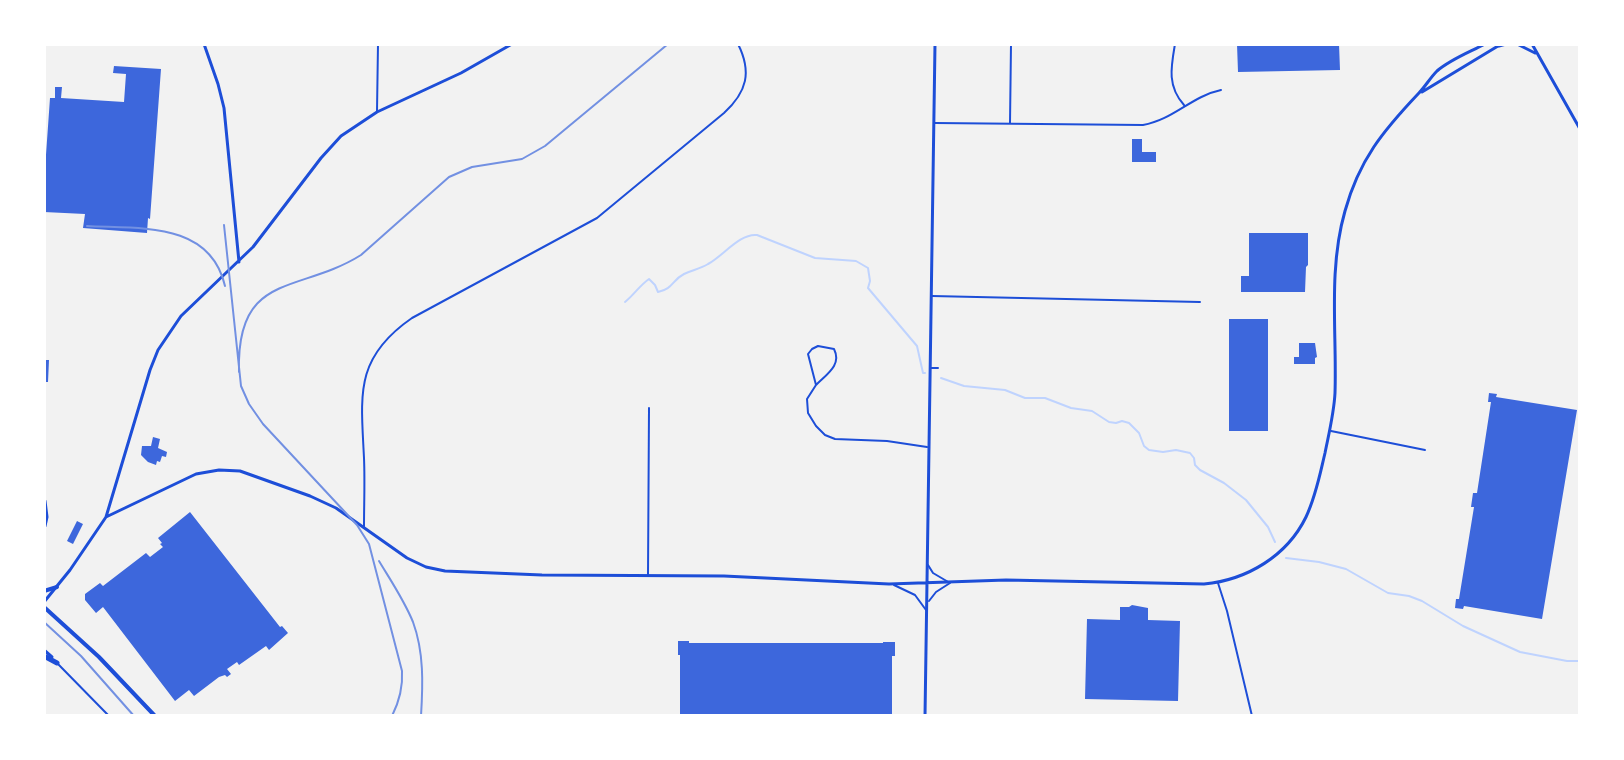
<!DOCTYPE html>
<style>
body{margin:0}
#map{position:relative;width:1624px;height:760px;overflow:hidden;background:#f2f2f2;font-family:"Varela Round",sans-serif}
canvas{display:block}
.frame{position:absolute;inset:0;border:46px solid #fff;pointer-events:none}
</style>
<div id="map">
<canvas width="1624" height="760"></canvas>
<div class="frame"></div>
</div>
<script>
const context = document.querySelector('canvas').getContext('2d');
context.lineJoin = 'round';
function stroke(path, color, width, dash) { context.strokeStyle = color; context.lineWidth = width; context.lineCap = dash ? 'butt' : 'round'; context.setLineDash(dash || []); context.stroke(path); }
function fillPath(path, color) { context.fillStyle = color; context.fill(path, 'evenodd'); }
const stream = new Path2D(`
 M625,302c9,-7 14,-16 24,-23l6,6 3,7c15,-3 14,-12 26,-18 8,-4 16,-5 24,-10 15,-8 32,-31 49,-29l58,23 41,3 12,7 2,13 -2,7 49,58 6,27h2
 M941,378l23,8 41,4 20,8h20l26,10 21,3 17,11 7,1 6,-2 7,2 10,10 5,13 5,4 14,2 13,-2 14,3 4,5 1,7 5,5 24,13 22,17 22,27 7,15
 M1286,558l33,4 27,7 42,24 21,3 13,5 41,25 57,26 47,9h13`);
const building = new Path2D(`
 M1237,44h102l1,26 -102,2z
 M114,66l47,3 -11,150 -2,-1 -1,15 -64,-5 2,-14 -41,-2v-29l6,-85h5v-11h7l-1,11 63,4 2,-28 -13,-1z
 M1132,139h10v13h14v10h-24z
 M1249,233h59v32l-2,2 -1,25h-64v-16h8z
 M1229,319h39v112h-39z
 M1299,343h16l2,14 -2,1v6h-21v-7h5z
 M44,360h5l-1,22h-4z
 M1489,393l8,1 -1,3 81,13 -35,209 -78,-13 -1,3 -8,-1 1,-9h3l15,-92h-3l2,-14h4l14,-91h-3z
 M153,437l7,2 -2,9 9,4 -1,5 -4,-1 -2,6 -3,-1 -1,4 -8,-3 -7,-7 1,-9h9z
 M190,512l90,115 2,-1 6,7 -19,17 -3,-4 -27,19 -2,-3 -10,7 4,5 -4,3 -2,-2 -6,2 -25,19 -5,-6 -14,11 -72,-94 -7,6 -11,-13v-6l15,-11 3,3 43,-33 4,4 13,-10 -3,-3 2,-1 -4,-5z
 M77,521l6,3 -10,20 -6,-3z
 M1132,605l16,3v12l32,1 -2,80 -93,-2 2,-80 33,1v-13h9z
 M678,641h11v2h194v-1h12v14h-3v60h-212v-61h-2z`);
const minor = new Path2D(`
 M1175,44c-4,23 -8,42 9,61
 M377,111l1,-67
 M935,123l208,2c30,-5 49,-29 78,-35
 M1010,123l1,-79
 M932,296l268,6
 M818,346l16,3c8,16 -7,25 -18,36l-8,-31 4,-5z
 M931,368h7
 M816,385l-9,14 1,14 8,13 9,9 10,4 52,2 40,6
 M1331,431l94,19
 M364,527c0,-23 1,-46 0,-69 -3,-63 -10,-100 48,-140l185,-100 127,-105c23,-21 28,-41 14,-69
 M928,565l5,8 17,10 -14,9 -7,9
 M648,575l1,-167
 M1218,583l9,28 25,105
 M894,585l21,10 11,15
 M57,663l52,53`);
const tertiary = new Path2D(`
 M204,44l14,40 6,24 15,154
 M1422,92l76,-46
 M106,517l90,-43 23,-4 21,1 70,25 26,12 71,50 19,9 19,4 97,4 182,1 165,8 117,-4 198,4c43,-4 83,-28 102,-67 10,-21 14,-43 19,-64 4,-20 9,-40 10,-60 2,-61 -7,-123 10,-182 14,-51 38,-80 73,-117 7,-7 12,-16 19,-23 14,-12 33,-19 48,-27
 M44,602l26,-32 36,-53 44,-147 8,-20 23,-34 72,-69 68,-89 20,-22 36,-24 84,-39 51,-29
 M44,650l8,7
 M925,716l10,-672`);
const secondary = new Path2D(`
 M1517,44l18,9
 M1532,44l48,85
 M1499,46l7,-2`);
const primary = new Path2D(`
 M44,591l13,-4
 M44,607l55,50 56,59`);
const motorway = new Path2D(`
 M44,501l2,16 -2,9
 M44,656l13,7`);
const rail = new Path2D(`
 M224,225l17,161 8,18 14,20 94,101 12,19 33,127c1,16 -3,31 -10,45
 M87,226c52,3 123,-5 138,60
 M239,372c-3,-101 60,-78 122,-117l88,-78 23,-10 50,-8 23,-13 123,-102
 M379,561c12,20 25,39 34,61 11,30 10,62 8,94
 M44,622l37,34 53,60`);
stroke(stream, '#bfd3fe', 2);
fillPath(building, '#3d67dc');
stroke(minor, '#1d4ed8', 2);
stroke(tertiary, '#1d4ed8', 3);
stroke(secondary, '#1d4ed8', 3);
stroke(primary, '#1d4ed8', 4);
stroke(motorway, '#1d4ed8', 5);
stroke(rail, '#7290e2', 2);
</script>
